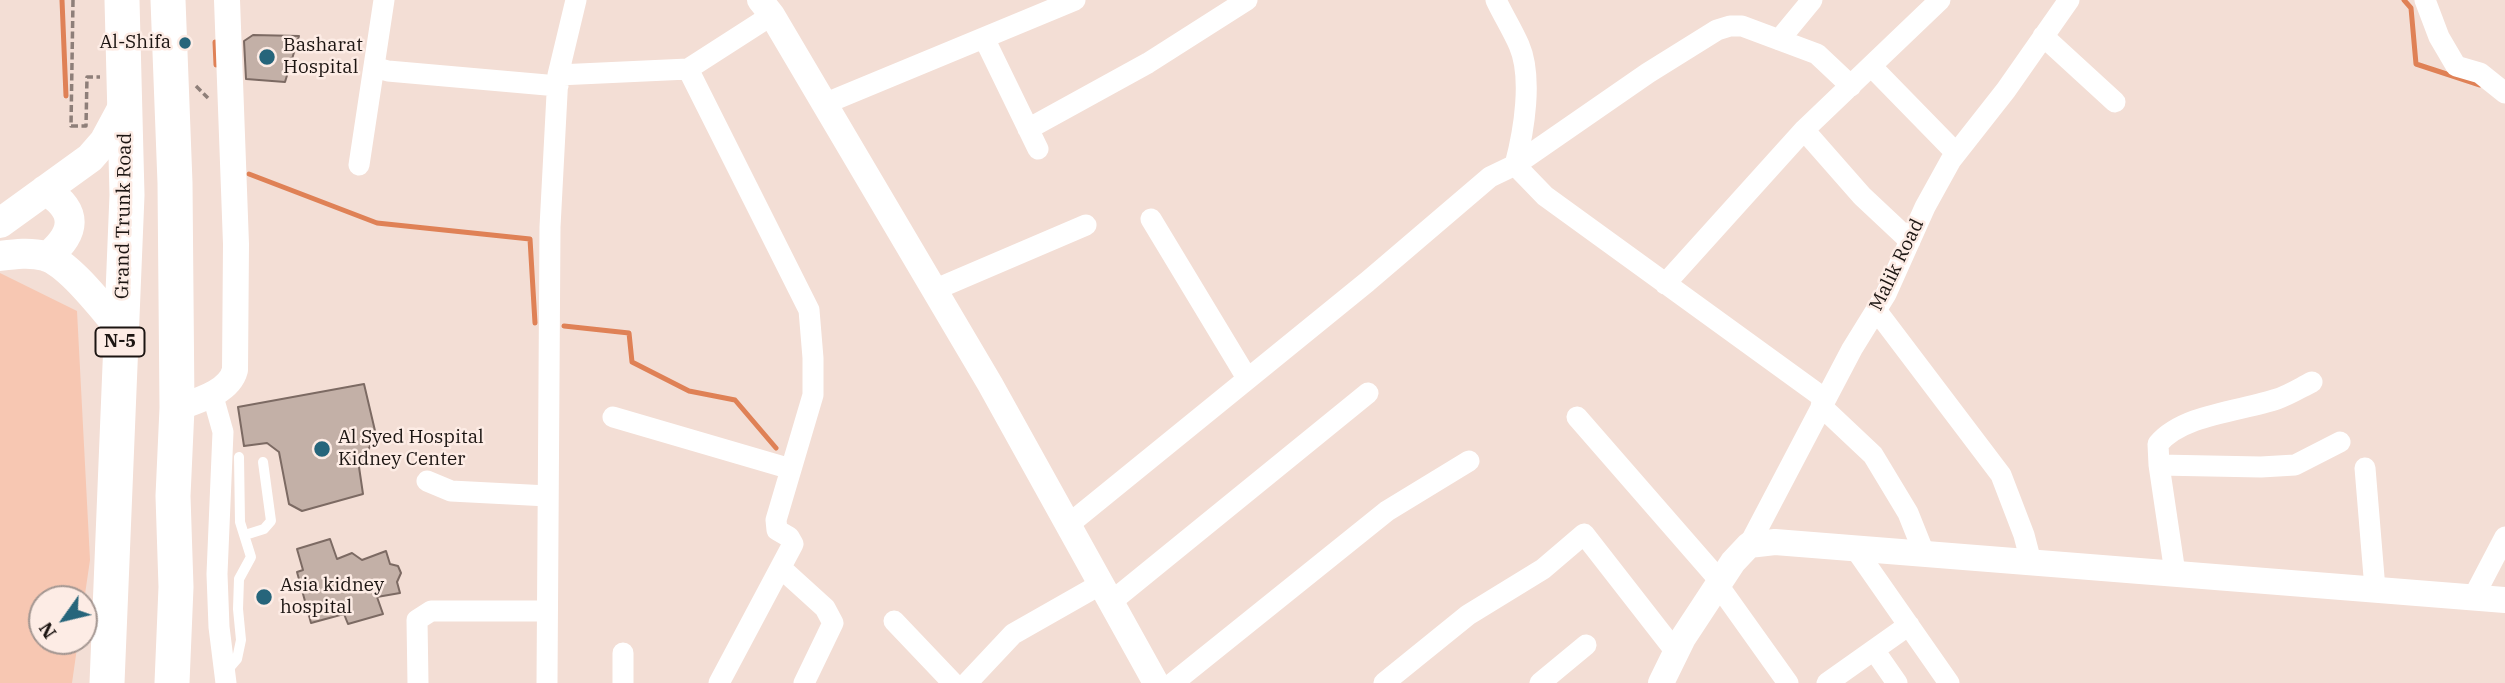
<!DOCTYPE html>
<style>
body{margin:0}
#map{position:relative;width:2505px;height:683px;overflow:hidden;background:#f3ded5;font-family:"IBM Plex Serif",serif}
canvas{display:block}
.north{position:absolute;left:28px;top:585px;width:70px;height:70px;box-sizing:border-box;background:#fdece5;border:2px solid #a39691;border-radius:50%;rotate:236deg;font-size:19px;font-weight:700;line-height:28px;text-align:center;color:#1c1512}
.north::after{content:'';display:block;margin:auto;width:24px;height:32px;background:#26657b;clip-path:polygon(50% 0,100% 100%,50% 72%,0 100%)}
</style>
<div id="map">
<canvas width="2505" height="683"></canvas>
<div class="north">N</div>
</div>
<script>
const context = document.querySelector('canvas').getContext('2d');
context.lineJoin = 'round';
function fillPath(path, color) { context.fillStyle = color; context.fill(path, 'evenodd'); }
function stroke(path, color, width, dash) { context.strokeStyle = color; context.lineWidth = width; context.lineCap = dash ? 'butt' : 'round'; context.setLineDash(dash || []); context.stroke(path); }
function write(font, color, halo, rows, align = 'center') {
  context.font = font + ' "IBM Plex Serif",serif'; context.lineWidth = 5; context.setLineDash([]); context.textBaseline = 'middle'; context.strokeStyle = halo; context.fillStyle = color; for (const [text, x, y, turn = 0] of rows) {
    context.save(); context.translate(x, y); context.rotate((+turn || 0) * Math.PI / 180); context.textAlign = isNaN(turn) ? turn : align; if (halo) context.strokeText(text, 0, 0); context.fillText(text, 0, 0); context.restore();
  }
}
const green = new Path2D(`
 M0,273l77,38 13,249 -6,41v-2h-42v42h36l-6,42h-72z`);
const stream = new Path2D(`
 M62,0l4,96
 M2404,0l7,8 5,56 64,21
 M215,42l1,23
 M249,174l128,49 153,16 5,84
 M564,326l65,7 3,29 57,29 46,9 41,48`);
const building = new Path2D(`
 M253,35l46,1 -14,46 -39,-3 -2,-38z
 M364,384l12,51 -17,32 4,27 -61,17 -13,-7 -10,-52 -12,-9 -23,3 -6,-39z
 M330,539l7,20 15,-6 10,7 24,-9 4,13 8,2 3,7 -4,9 3,11 -23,4 6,17 -35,10 -4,-10 -33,9 -14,-51 6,-2 -6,-21z`);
const path = new Path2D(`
 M73,0l-2,126h15l1,-49h13
 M196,86l12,12`);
const service = new Path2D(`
 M245,535l19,-6 7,-8 -8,-59
 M225,673l12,-14 4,-19 -3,-31 1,-30 12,-22 -11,-35 -1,-65`);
const minor = new Path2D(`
 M1496,0c7,15 16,29 23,45 14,32 5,86 -4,120
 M2425,0l14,37 17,29 24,7 25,20
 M2043,36l72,66
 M984,38l54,111
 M1779,40l33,-40
 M374,67l14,4 170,15
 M1872,67l84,86
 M688,69l121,241 4,48v37l-37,125 1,10 12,7 4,7 -74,139
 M558,75l130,-6 84,-54
 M824,104l251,-104
 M1028,129l120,-66 99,-63
 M1804,130l58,66 48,45
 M359,165l25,-165
 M1515,165l30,31 280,203
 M1151,219l96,159
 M1665,284l139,-154 136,-130
 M934,290l152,-65
 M1876,310l125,165 23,60 7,27
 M212,393l11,39 -6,142 2,53 7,56
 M1821,406l52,49 35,58 16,40
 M613,417l178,52
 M1577,417l143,164
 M2159,465l-1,-21c25,-30 84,-33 119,-45 12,-4 23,-11 35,-17
 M2365,468l10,121
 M427,481l24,10 97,5
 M1068,525l299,-243 123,-105 25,-12 133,-92 69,-43 13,-4h12l75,28 34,32
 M1749,545l103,-196 34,-55 39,-87 26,-47 55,-70 63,-90
 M1854,547l95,136
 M782,569l43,39 8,15 -29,60
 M2175,573l-16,-108 102,2 34,-2 45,-23
 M1718,585l70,98
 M2473,598l32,-61
 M1111,602l257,-209
 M894,621l59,62
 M1874,650l23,33
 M418,683l-1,-63 14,-9h116
 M547,683l3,-456 8,-152 18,-75
 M623,683v-30
 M967,683l46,-49 88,-50
 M1173,683l214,-172 82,-50
 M1384,683l84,-68 75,-46 41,-35 92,118
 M1540,683l46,-38
 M1827,683l82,-58`);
const tertiary = new Path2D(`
 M760,0l12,15 218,369 166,299
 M177,408c19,-7 52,-15 58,-38l1,-126 -9,-244
 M1661,683l22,-45 50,-76 16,-17 26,-3 730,58`);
const secondary = new Path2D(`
 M45,190c34,21 31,43 2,67
 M0,223l90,-65 14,-16 21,-39
 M0,256c15,-2 30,-4 45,0 25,8 58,53 76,73`);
const trunk = new Path2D(`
 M168,0l7,183 2,225 -4,88 3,91 -4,96
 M107,683l20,-488 -5,-195`);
const markers = [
 [185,43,7,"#26657b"],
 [267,57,9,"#26657b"],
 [322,449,9,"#26657b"],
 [264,597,9,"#26657b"]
];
const shields = [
 [120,342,49]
];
const shieldNames = [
 ["N-5",120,342]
];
const poiNames = [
 ["Al-Shifa",171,43,"right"],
 ["Basharat",283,46],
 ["Hospital",283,68],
 ["Al Syed Hospital",338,438],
 ["Kidney Center",338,460],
 ["Asia kidney",280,586],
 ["hospital",280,608]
];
const streetNames = [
 ["Grand Trunk Road",124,216,-89],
 ["Malik Road",1897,265,-64]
];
fillPath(green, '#f7c7b2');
stroke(stream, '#df8156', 5);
fillPath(building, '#c3b0a7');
stroke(building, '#7c6a63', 2);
stroke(path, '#8e7f79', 3.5, [7, 3.5]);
stroke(service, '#fff', 10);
stroke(minor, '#fff', 21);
stroke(tertiary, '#fff', 26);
stroke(secondary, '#fff', 30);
stroke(trunk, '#fff', 35);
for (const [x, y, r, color] of markers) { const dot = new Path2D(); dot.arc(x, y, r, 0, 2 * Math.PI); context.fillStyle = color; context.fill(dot); stroke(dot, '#fdece5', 2.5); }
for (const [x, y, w] of shields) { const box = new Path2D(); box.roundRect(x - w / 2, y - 14.5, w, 29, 5); context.fillStyle = '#fdece5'; context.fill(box); stroke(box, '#1c1512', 2); }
write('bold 18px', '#1c1512', null, shieldNames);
write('19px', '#1c1512', '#fdece5', poiNames, 'left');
write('19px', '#1c1512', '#fdece5', streetNames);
</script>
